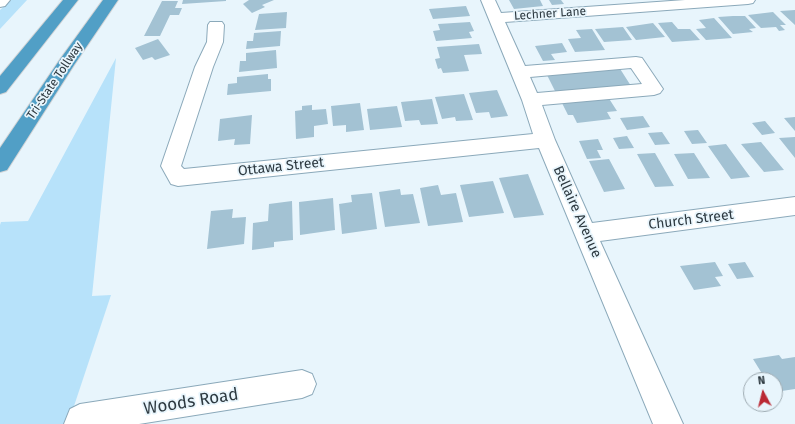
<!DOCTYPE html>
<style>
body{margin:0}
#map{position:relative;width:795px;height:424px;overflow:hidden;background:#e8f5fc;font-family:"Fira Sans",sans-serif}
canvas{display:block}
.north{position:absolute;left:743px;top:372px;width:40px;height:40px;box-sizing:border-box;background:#e8f5fc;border:1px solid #9daab1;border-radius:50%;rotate:353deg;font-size:11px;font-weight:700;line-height:16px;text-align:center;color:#2d3940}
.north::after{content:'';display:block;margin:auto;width:14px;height:18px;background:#ba2934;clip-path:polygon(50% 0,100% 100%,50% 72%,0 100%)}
</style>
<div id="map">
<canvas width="795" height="424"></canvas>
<div class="north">N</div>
</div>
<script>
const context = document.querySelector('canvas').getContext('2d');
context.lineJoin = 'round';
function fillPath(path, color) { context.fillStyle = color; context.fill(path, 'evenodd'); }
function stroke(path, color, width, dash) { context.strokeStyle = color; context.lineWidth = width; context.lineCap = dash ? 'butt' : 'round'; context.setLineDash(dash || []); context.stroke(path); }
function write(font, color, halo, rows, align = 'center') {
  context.font = font + ' "Fira Sans",sans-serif'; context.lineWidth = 3.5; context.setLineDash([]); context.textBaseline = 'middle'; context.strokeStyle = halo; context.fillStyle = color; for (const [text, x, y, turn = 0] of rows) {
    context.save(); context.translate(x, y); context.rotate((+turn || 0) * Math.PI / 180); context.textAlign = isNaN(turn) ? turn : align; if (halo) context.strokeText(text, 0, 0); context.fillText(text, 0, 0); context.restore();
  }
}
const green = new Path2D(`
 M11,0h16l-27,29v-19z
 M116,58l-24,238 19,-1 -43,129h-68v-199l1,-3 27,-1z`);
const building = new Path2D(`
 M183,0h43v1l-44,3z
 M249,0h25l-12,5 3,2 -13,6 -9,-9z
 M509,0h31l3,6 -29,3z
 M549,0h12l3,4 -12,1z
 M162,1h16l-3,7h7l-3,7h-9l-10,21h-16z
 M466,6l4,10 -37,3 -4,-10z
 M795,10v15l-15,-14z
 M287,12l-1,16 -31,2 4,-16z
 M773,12l13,13h-6l5,5 -6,1 -3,-4 -15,1 -13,-13z
 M733,16h12l11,12 -7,1 4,3 -20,2 -15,-17z
 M714,18l18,20 -26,2 -10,-11 10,-1 -7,-8z
 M470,22l4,9 -5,1 3,6 -36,3 -3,-10 7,-1 -2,-6z
 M672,22l6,7h12l10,11 -28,2 -14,-19z
 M653,23l12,14 -29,3 -10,-13z
 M623,27l9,13 -28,2 -9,-13z
 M592,29l13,21 -30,2 -7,-13 13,-1 -5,-8z
 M281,31l-1,15 -34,3 1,-8h6l1,-8z
 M158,39l12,16 -15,5 -3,-3 -9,3 -8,-12z
 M562,43l5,9 -16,2 4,6 -12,1 -8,-15z
 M479,44l3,10 -18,1 5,16 -26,2 -2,-5 -3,1 -3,-10 5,-1 -3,-11z
 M276,50l1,18 -38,4 1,-11h6v-8z
 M617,64l14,22 -75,7 -11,-22z
 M268,74v5h3v12l-44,4 1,-11 9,-1v-6z
 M497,90l11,26 -17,2 -2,-6 -13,1 -7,-20z
 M464,94l9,26 -17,1 -1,-4 -13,2 -7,-22z
 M608,97l9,14 -10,1 4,7 -34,4 -4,-8h-5l-7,-14z
 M432,99l6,25 -17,1 -2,-5 -14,1 -4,-19z
 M360,103l4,27 -18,2v-7l-13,1 -2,-20z
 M312,105v5l14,-1 2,15 -14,2v11l-18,2 -1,-28 7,-1v-4z
 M397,106l5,21 -32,3 -3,-21z
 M252,115l-2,29 -16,1 1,-6 -17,2 2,-22z
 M643,116l7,11 -23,3 -7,-12z
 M795,117v14l-11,-13z
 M765,121l10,12 -13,2 -10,-12z
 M698,130l9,13 -15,1 -8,-13z
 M662,132l8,12 -15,1 -7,-12z
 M627,136l7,12 -15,1 -6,-11z
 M795,137v21l-16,-20z
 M598,139l5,11h-6l4,8 -14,1 -8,-18z
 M761,142l23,28 -20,2 -23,-28z
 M726,144l24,33 -19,2 -23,-33z
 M655,153l19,33 -19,1 -18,-33z
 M694,153l16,25 -22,1 -14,-25z
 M609,159l16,30 -21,3 -15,-31z
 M528,174l16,41 -30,3 -15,-40z
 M493,181l11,32 -35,4 -9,-32z
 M438,185l3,10 15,-2 7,29 -35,4 -8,-38z
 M400,189l1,6 12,-1 7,29 -35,4 -6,-35z
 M372,193l5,36 -35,5 -3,-30 13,-2 -1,-7z
 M333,198l2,32 -35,5 -1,-33z
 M292,201l1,39 -19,2v5l-22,3 1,-27 15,-2 1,-17z
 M233,209l-1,9 14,-1 -2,27 -37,5 4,-38z
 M715,262l8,14 -8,1 6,9 -27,4 -14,-24z
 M745,262l9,15 -17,2 -9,-15z
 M779,355l3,4 13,-2v32l-20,3v-12h-9l-13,-21z`);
const minor = new Path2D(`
 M0,0h10l-5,6 -5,1z
 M481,0h14l6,13 184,-13h70l-2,3 -5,1 -243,18 20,44 111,-9 6,1 21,31 -3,4 -6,2 -112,10 13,35 37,83 203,-26v18l-195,26 83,183h-30l-114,-276 -361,38 -7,-2 -10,-18 34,-99 12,-25 1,-17 2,-3h12l2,3 -1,17 -10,25 -32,99 3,3 349,-35 -11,-34zM631,68l11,16 -105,9 -7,-16z
 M302,370l10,4 4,10 -4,10 -10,4 -163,26h-75l6,-15 10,-5z`);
const highway = new Path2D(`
 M63,0h15l-72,92 -6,2v-18z
 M103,0h15l-44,65 -67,105 -7,2v-24l61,-90z`);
const farStreetnames = [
 ["Lechner Lane",550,14,-4],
 ["Tri-State Tollway",55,81,-56]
];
const streetNames = [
 ["Ottawa Street",281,167,-6],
 ["Bellaire Avenue",577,212,66],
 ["Church Street",691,220,-7]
];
const nearStreetnames = [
 ["Woods Road",191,402,-9]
];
fillPath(green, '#b7e2fa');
fillPath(building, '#a3c2d3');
stroke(minor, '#8ba9ba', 2);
stroke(highway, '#d1d3d5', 2);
fillPath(minor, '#fff');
fillPath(highway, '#519fc6');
write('12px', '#2d3940', '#e8f5fc', farStreetnames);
write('14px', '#2d3940', '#e8f5fc', streetNames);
write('17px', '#2d3940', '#e8f5fc', nearStreetnames);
</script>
